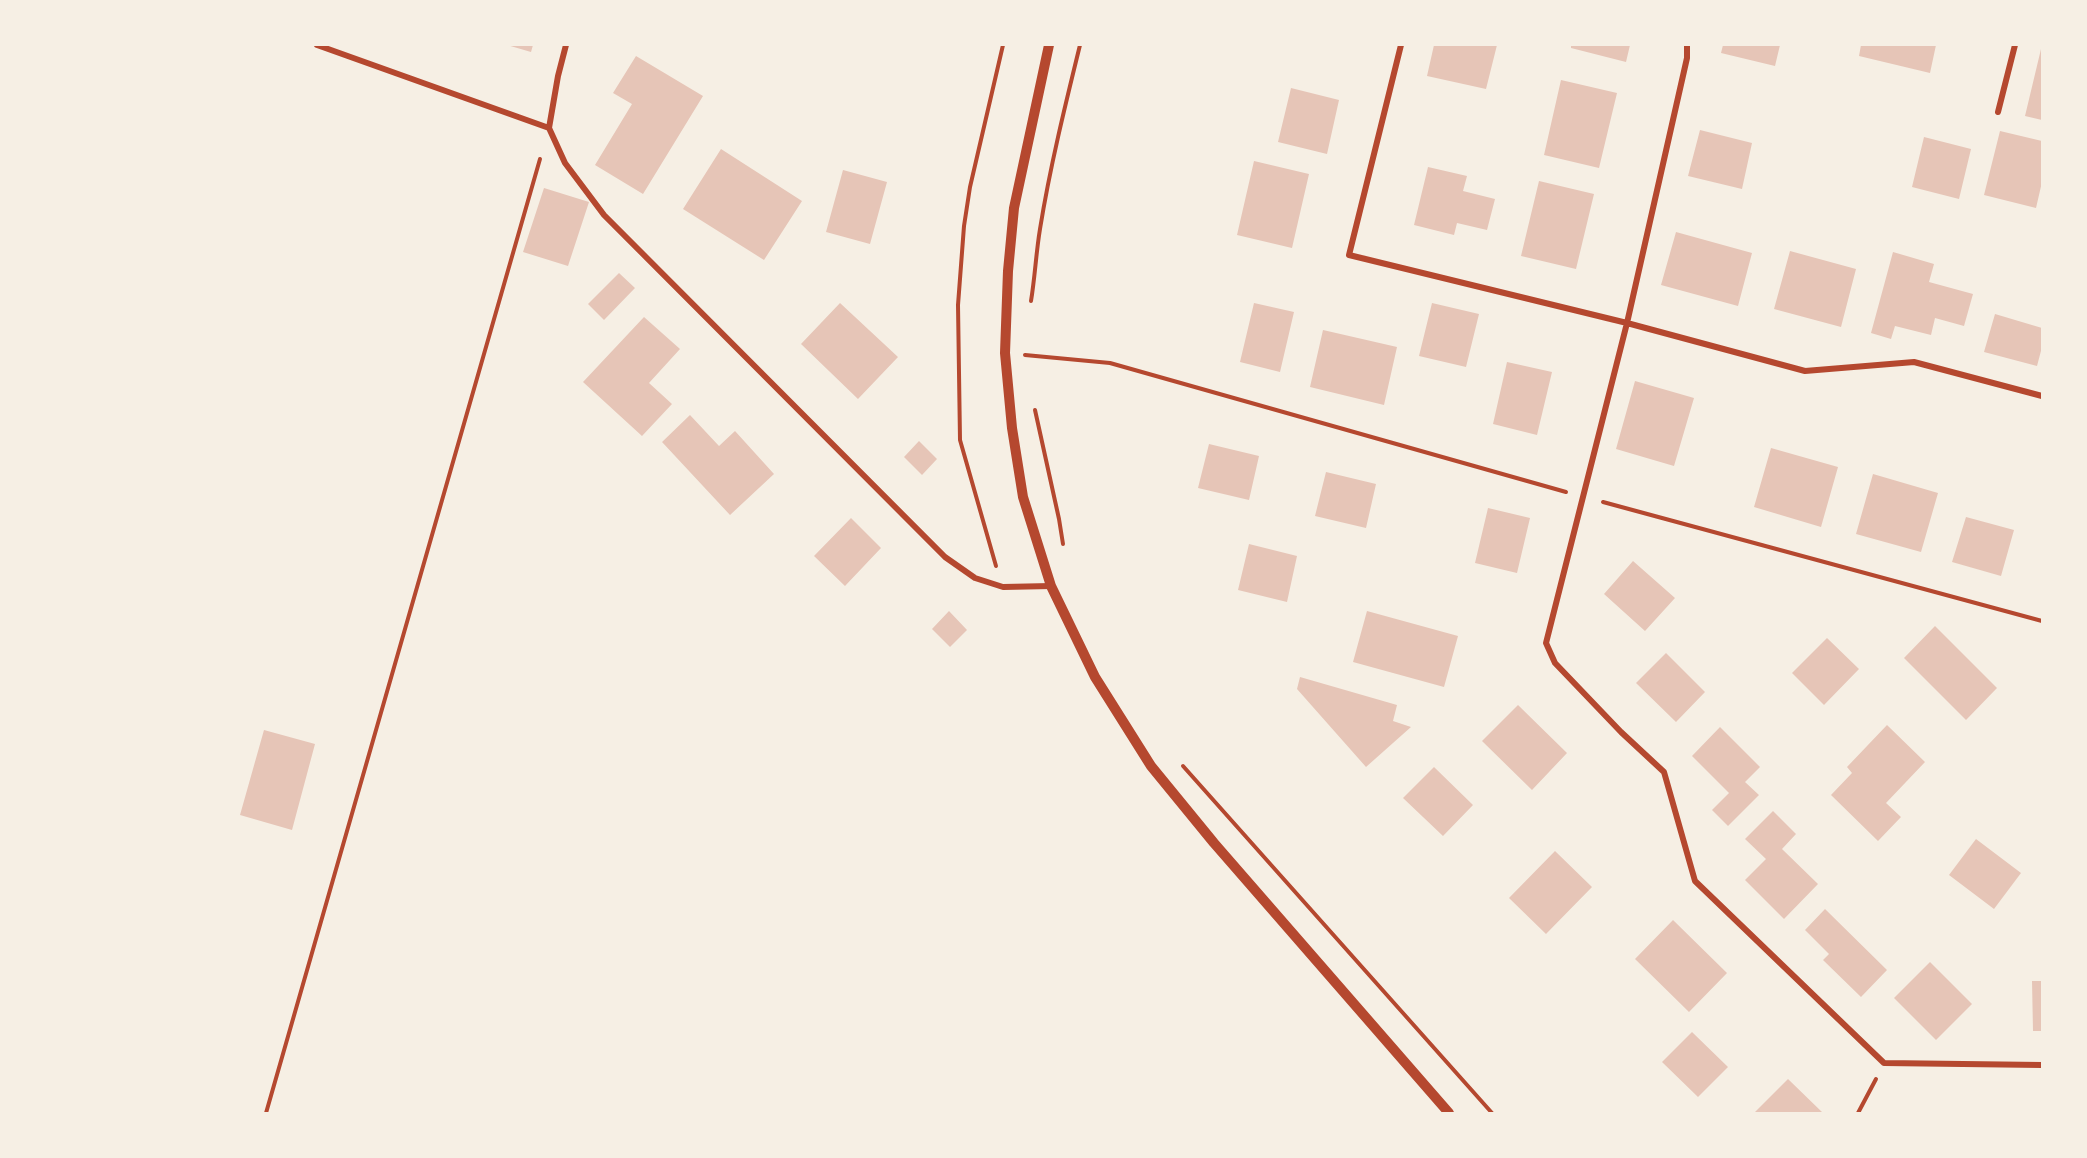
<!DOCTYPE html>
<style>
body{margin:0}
#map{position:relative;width:2087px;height:1158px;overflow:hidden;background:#f6efe4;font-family:Manrope,sans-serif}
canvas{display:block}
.frame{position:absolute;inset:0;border:46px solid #f6efe4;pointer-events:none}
</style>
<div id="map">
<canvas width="2087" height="1158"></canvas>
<div class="frame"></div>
</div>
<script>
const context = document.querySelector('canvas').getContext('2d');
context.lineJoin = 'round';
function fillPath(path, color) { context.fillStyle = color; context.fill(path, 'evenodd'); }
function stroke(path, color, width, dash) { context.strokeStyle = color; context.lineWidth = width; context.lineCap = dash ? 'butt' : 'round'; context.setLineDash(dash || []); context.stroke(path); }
const building = new Path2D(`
 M507,45h26l-2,7z
 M1434,45h63l-11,44 -59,-13z
 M1571,45h59l-4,17 -55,-14z
 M1723,45h57l-5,21 -54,-13z
 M1861,45h75l-6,28 -71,-17z
 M2041,49l1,1v70l-17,-4z
 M636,56l67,40 -60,98 -48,-29 37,-61 -19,-11z
 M1561,80l56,13 -18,75 -55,-13z
 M1291,88l48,12 -12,54 -49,-12z
 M1700,130l52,13 -10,46 -54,-13z
 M2000,131l42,10v41l-6,26 -52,-13z
 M1924,137l47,12 -12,50 -47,-12z
 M721,149l81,52 -38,59 -81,-51z
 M1254,161l55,13 -17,74 -55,-13z
 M1428,167l39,9 -4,15 32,8 -8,31 -30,-7 -3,12 -40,-10z
 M843,170l44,12 -17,62 -44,-12z
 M1539,181l55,13 -18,75 -55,-13z
 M544,188l45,14 -21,64 -45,-14z
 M1676,232l76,21 -14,53 -77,-21z
 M1790,251l66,18 -15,58 -67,-18z
 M1893,252l41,12 -5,18 44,12 -9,32 -29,-8 -4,17 -36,-9 -4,13 -20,-6z
 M619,273l16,15 -31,32 -16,-16z
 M840,303l58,54 -40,42 -57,-55z
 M1254,303l40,9 -14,60 -40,-10z
 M1432,303l47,11 -13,53 -47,-11z
 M1995,314l47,14v19l-5,19 -53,-14z
 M644,317l36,32 -31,34 23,21 -30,32 -59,-54z
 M1323,330l74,17 -13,58 -74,-18z
 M1507,362l45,10 -15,63 -44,-11z
 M1635,381l59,17 -20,68 -58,-17z
 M690,415l29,31 16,-15 39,43 -44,41 -68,-73z
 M919,441l18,18 -15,16 -18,-18z
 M1209,444l50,12 -10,44 -51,-12z
 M1771,448l67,19 -17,60 -67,-20z
 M1326,472l50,12 -10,44 -51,-12z
 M1873,474l65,19 -17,59 -65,-18z
 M1488,508l42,10 -13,55 -42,-10z
 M1966,517l48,13 -13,46 -49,-14z
 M851,518l30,30 -36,38 -31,-30z
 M1249,544l48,12 -10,46 -49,-12z
 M1633,561l42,37 -30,33 -41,-37z
 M949,611l18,19 -17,17 -18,-18z
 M1367,611l91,25 -14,51 -91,-25z
 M1935,626l62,62 -31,32 -62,-62z
 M1827,638l32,31 -35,36 -32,-32z
 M1666,653l39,39 -29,30 -40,-39z
 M1300,677l97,28 -4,16 18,6 -45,40 -69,-78z
 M1518,705l49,48 -35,37 -50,-49z
 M1887,725l38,37 -39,41 15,14 -23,24 -47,-46 21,-22 -5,-6z
 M1720,727l40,40 -15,15 14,13 -31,31 -16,-16 17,-17 -37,-37z
 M264,730l51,14 -23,86 -52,-15z
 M1434,767l39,38 -30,31 -40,-38z
 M1773,811l23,23 -14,15 36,35 -34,35 -39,-39 21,-21 -21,-20z
 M1976,839l45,34 -27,36 -45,-34z
 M1555,851l37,36 -46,47 -37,-36z
 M1825,909l62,61 -26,27 -38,-37 6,-6 -24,-24z
 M1673,920l54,53 -38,39 -54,-53z
 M1930,962l42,42 -36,36 -42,-42z
 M2032,981h10v50h-9z
 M1692,1032l36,35 -30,30 -36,-35z
 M1788,1079l35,34h-69z`);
const path = new Path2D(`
 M1031,301c4,-24 5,-48 9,-72 10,-62 25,-123 40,-184
 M1025,355l85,8 456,129
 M1035,410l24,109 4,25
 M1603,502l439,119
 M996,566l-36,-126 -2,-135 6,-79 6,-39 33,-142
 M1183,766l309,347
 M266,1113l274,-954
 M1858,1113l18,-34`);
const minor = new Path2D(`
 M317,45l232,83
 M566,45l-8,31 -9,52 16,35 39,52 341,342 30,21 28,9 48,-1
 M1401,45l-52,210 278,68 -81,320 9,20 66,69 43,40 31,109 189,182 158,2
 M1687,45v13l-60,265 178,48 109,-9 128,34
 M1998,112l17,-67`);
const tertiary = new Path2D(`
 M1049,45l-35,163 -6,63 -3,82 7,75 11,69 28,89 44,91 56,89 63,77 235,270`);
fillPath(building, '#e6c5b7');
stroke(path, '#b5482f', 4);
stroke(minor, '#b5482f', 6);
stroke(tertiary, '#b5482f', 10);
</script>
